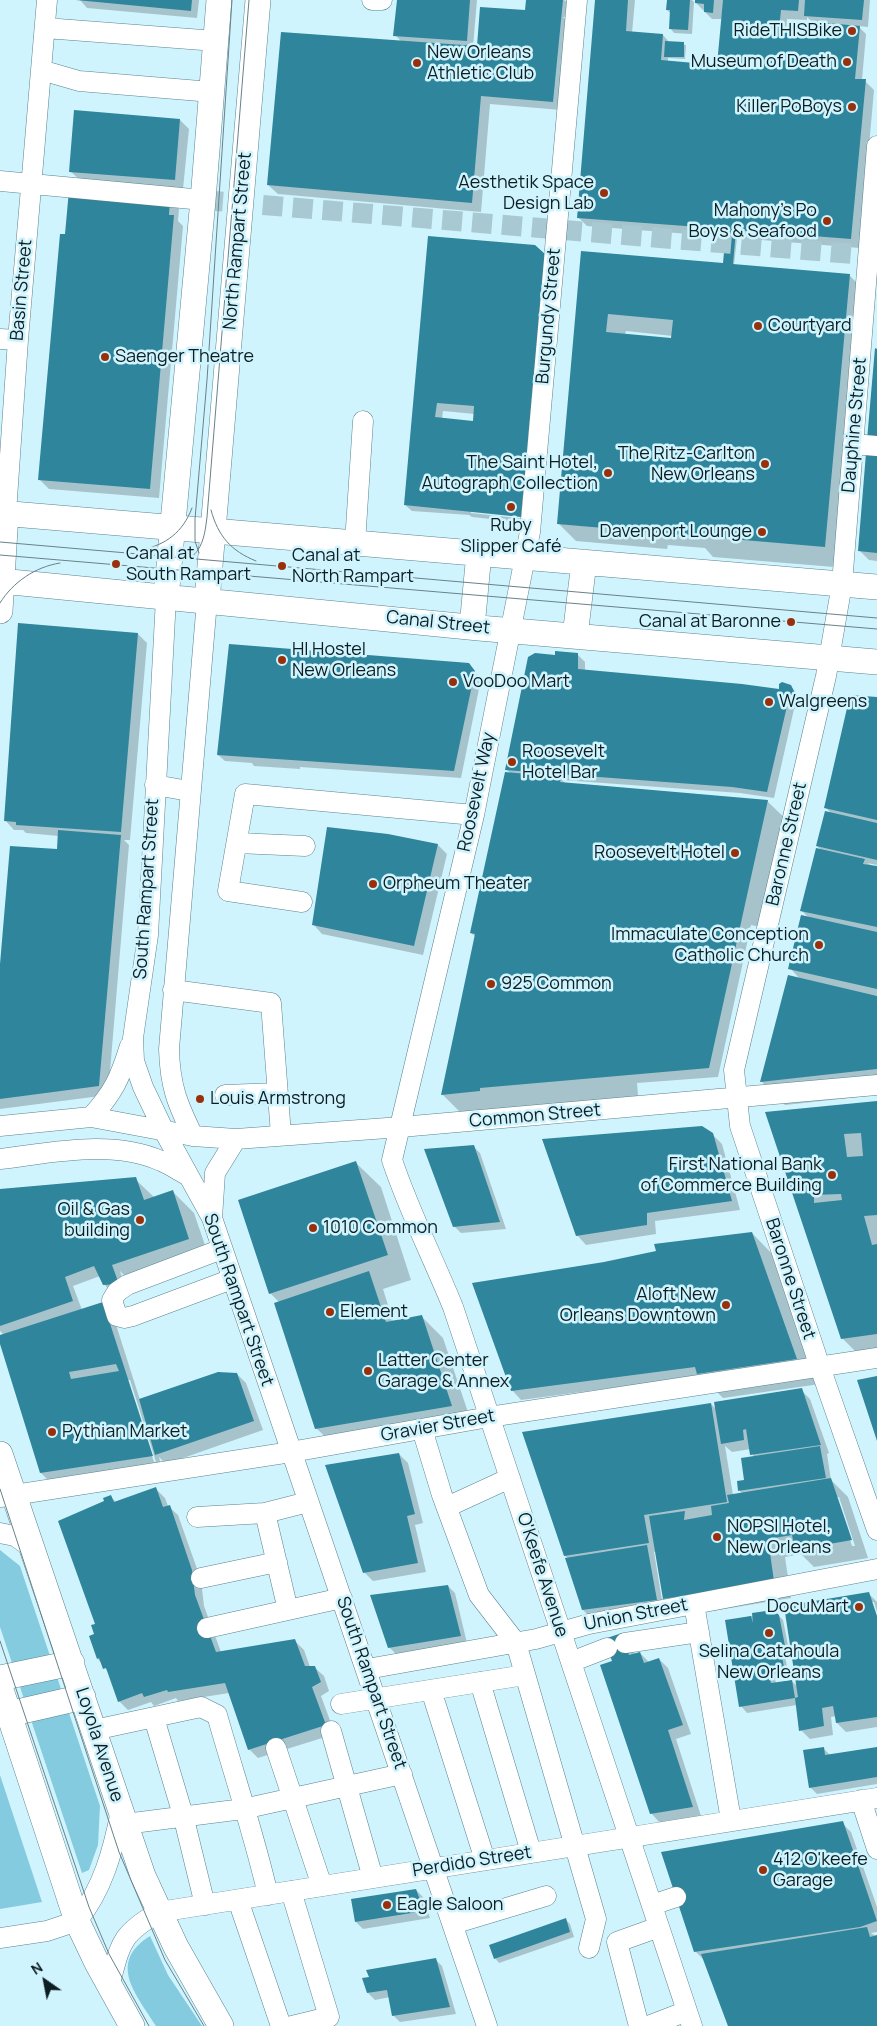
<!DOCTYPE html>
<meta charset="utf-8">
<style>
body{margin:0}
#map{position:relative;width:877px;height:2026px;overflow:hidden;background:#d0f4fe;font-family:Manrope,sans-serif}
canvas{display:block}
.north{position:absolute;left:20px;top:1956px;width:50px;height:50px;-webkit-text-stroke:4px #d0f4fe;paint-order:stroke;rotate:327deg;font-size:14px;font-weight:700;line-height:20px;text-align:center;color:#0d1e23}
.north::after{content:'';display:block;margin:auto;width:18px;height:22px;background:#0d1e23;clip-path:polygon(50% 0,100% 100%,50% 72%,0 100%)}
</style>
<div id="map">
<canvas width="877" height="2026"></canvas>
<div class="north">N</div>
</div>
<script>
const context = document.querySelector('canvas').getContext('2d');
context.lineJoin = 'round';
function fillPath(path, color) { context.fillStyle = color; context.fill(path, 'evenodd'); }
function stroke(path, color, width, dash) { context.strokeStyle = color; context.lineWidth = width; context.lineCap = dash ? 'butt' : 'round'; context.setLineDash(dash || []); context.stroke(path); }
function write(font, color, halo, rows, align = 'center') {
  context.font = font + ' Manrope,sans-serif'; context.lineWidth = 5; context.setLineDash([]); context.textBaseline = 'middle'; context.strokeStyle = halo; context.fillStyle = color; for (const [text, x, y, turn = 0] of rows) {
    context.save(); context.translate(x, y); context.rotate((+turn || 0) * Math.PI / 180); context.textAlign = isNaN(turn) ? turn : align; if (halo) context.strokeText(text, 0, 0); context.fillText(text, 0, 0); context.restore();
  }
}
const green = new Path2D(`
 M0,1550l20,16 80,240 -2,39 -9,25 -7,3 -82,-246z
 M0,1775l42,127 -42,7z
 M150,1936l18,39 34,51h-46c-20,-32 -49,-63 -6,-90z`);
const shadow = new Path2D(`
 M80,0h119l-2,18 -110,-10z
 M398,0h79l-4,47 5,1 50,-36 -1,-12h37l3,2 -2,15h-2l7,6 -9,87 -71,-6 -9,108 -203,-18 -10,-9 134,-143 -7,-7z
 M597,0h38l-3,33 31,2 7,8 16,2 -1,14 -17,-1v4l50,4 4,-47h-10l-16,-16v-3h174l-2,27 -10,-1 8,8 -4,46 3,1 9,9 -14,158 -123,-10 -3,27 115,10 18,18 -21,275 -133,-11 -8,-9 -37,-3 -1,4 -91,-8 -18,-18 24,-271 142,12 3,-27 -140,-11 -9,-9zM807,17l5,5 16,1 -1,12 -41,-3 1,-13 20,1zM626,331l47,5 -1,3 -47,-4z
 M668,0h24l2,2 -2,32 -18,-1 -4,-5 1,-14 -4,-4z
 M180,120l9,9 -6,60 -103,-9 -10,-9z
 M169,199l10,10 -1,12 5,5 -24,272 -110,-9 -9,-9 27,-245z
 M429,238l102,173 -4,112 -55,-6 -3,-2 -57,-4 -7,-6zM443,411l32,3 -1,8 -32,-3zM471,510l56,6v3l-56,-6z
 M877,455v106l-8,-1 -9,-9z
 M138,634l9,9 -17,197h-6l5,5 -21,250 -108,14v-130l58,-128 1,-15 -33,-3 -3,-3h-9l-9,-10z
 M531,655h47l7,7v9l195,19 10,-4 11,12v8l-7,3 -20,89 -34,-5 -178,-13 4,4 201,17 22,21 -24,106 -14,-3 -33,152 -81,6 1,13 -175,19 -21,-21 34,-157 -5,-4 40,-159 -5,-5z
 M468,664l13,15 -20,99 -161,-11v2l-46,-3 -2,-3 -27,-2 -7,-6z
 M877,698v167l-10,-2 10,5v127l-2,2 2,1v97l-92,10 -24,-24 39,-102 -10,-11 19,-50 -7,-7 20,-60 -5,-5 14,-33 -5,-5z
 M438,845l9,9 -24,101 -101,-21 -9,-10z
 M877,1102v256l-13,2 -22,-22 -75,-225z
 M712,1134l10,10 18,66 -85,11 1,13 -70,11 -9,-10z
 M473,1146l7,7 26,76 -45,4 -7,-7z
 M356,1163l25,24 30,93 -28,9 10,32 28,-5 22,22 30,89 -135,22 -22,-21 -37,-126 -9,-9z
 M135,1179l20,19 18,-6 21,21 16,47 -75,26 -15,-15 7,22 -14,1 -9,-10 -4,-8 -27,10 9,24 30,2 28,88 97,-26 9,9 17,47 -97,34 -7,-7 2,8 -113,15 -7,-7 -41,-133v-4l4,-1 -4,-4v-140zM127,1380h3l26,82h-2z
 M752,1233l24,25 44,126 -97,14 -22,-22 -180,24 -9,-10 92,-127z
 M801,1390l9,9 19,54 -2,1 4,26 17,17 20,61 -54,9 -13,-13 -16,3 6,41 -109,18 -17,-18 -8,-47 -3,1 9,54 -73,11 -7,-7 -14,-51 -4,-3 -41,-123 187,-29 5,5zM725,1446l7,6 19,-3 3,9 -14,33 2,3 -9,1zM836,1497h3l16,49h-3z
 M399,1454l9,9 15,60 -8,2 11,47 -53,9 -9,-9z
 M156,1489l9,9 3,8 10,9 23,65 3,26 17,46 73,-12 10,10 6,17h4l10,9 5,15 -8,5 14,38 -77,24 -9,-9 -20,-56 -51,8 -2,-3 -22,8 -3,-4 -23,8 -9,-9 -9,-27 -12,-15 -2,-25 10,-132 5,-5 6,6z
 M448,1586l7,7 12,50 -71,11 -7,-7z
 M869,1594l8,8v10l-3,-10h-3l6,18v107l-31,5 -9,-9 -1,-7 -5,1 2,18 -23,4 -9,-9 -4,-25 -50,8 -6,-7 -15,-85 46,-9 7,4 4,4 7,35 -5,1 4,21 -14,2 1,4 16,-2 6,6z
 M631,1643l4,12 5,-2 9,9 10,-3 9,9 23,66 -15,5 25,77 -41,7 -9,-10 -38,-151z
 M823,1748l8,8 46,-8v36l-60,10 -7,-7z
 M842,1823l9,9 26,75v25l-6,1 6,4v89h-149l-24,-66 -9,-9z
 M416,1890l7,7 7,21 -67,11 -7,-7z
 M565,1919l5,5 4,13 -75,26 -4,-5z
 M435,1959l7,7 14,48 -56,8 -7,-7 -3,-18 -15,3 -7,-7z`);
const building = new Path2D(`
 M76,0h116l-1,11z
 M397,0h73l-3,41 -74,-5z
 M526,0h37l-10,102 -72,-6 -9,107 -205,-18 14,-153 196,14 3,-39 45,3z
 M595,0h33l-2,31 37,3 -2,26 56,5 6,-65h76l-1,11 -17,-1 -2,20 47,4 1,-11 33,3 -5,53h11l-15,160 -115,-9 -3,34 117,10 -25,273 -268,-23 24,-273 142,12 3,-32v-2l-149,-11zM608,314l65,6 -2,18 -65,-6z
 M667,0h23l-2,30 -19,-1 1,-19h-4z
 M695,0h19l-1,13 -9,-1v-8l-9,-1z
 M805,0h59l-2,20 -58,-4z
 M665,41l19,1v15h-20z
 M74,110l106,9 -5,61 -106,-8z
 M69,190l101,8 -1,17h5l-24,274 -112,-9 22,-246h5z
 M428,236l107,9 10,9 -24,263 -117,-12zM437,403l37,3 -1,15 -38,-4z
 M875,348l2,1v91h-10z
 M866,453l11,1v99l-19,-2z
 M18,623l120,10 -17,199 -105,-7v-3l-12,-1z
 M229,644l240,19 6,8 -21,100 -237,-16z
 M555,651l23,2v16l164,15 37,5v-5l3,-2 9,3 5,10 -3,6 -5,1 -21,90 -35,-5 -227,-17 23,-113 7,-4 20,2z
 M850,695l27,2v123l-53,-12z
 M505,772l56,5 -1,5 208,18 -59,268 -229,20v3l-39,4 34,-161 -5,-1z
 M825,811l52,12v37l-61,-14z
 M327,827l61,7 50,10 -24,102 -102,-21z
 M58,830l63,5 -22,251 -99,13v-135l10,-118 47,3z
 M816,848l49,11 -2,5 14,2v61l-77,-16z
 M801,915l76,17v57l-89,-20z
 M788,975l89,21v73l-117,13z
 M877,1101v114l-13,1 8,29 5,-1v90l-36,5 -76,-227zM861,1133l2,23 -16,1 -3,-23zM841,1194l1,6 -28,3v-8z
 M702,1126l11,7 19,68 -85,12v12l-71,11 -34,-97z
 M474,1145l26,77 -47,5 -29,-78z
 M356,1161l32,94 -119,39 -31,-94z
 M136,1177l8,23 29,-10 16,49 -77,26 7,19 -16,1 -9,-19 -29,11 8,24 -73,25v-137z
 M752,1232l45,127 -100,15 -2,-7 -184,24 -39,-108 132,-21 52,-11 -2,-7z
 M369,1271l17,51 36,-7 30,91 -137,23 -41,-126z
 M103,1302l50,154 -113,17 -40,-129v-9zM116,1364l3,7 -48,8 -2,-7z
 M218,1372l19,1 17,48 -99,34 -16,-56z
 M877,1376v65l-20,-61z
 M802,1388l19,57 -71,10 -4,-26 -3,1 1,10 -23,4 -7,-42z
 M711,1403l16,99 -83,13 5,28 -85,13 -42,-124z
 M820,1446l6,32 -88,13 -1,-10 7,-1 -3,-22z
 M399,1453l16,61 -8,2 11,47 -55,10 -38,-108z
 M831,1478l21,62 -57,10 -3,-15 -24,4 6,42 -111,18 -14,-83 36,-5 -1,9 28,-5 -1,-9 18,-3 -2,-8z
 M156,1487l7,20 7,-2 22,65 3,25 21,57 79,-13 10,27h10l6,16 -9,5 14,38 -78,25 -23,-67 -57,9 -1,-2 -23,7 -2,-4 -24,9 -12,-34 -3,1 -4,-11 -2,1 -8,-23 5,-2 -3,-9 4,-1 -37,-103 46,-20 -1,-3 8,-3 3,7z
 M647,1545l10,55 -75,10 -17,-52z
 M448,1585l13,51 -73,12 -18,-53z
 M869,1592l8,24v101l-41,6 -3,-17 -11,2 2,18 -25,5 -4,-33 3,-1 -14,-91z
 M773,1610l6,5 7,36 -5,1 4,20 -16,3 2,8 21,-3 3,18 -56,9 -14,-87 26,-4 2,7 -1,-10z
 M622,1633l7,22 11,-3 4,11 15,-5 24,67 -15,5 25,77 -43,7 -50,-149 12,-4 -8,-22z
 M824,1747l1,8 52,-8v30l-68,11 -6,-38z
 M843,1821l34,100 -17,6 -166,25 -33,-100z
 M416,1889l8,22 -69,11 -4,-23z
 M566,1918l4,14 -76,27 -5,-14z
 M867,1927l3,10 7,-2v91h-149l-27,-72z
 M436,1958l14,49 -58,9 -5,-26 -20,3 -5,-15 7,-1 -3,-7z`);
const minorTunnel = new Path2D(`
 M203,200l674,56`);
const minor = new Path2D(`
 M372,0h10
 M577,0l-47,532 -56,283 -82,345c17,51 41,98 61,147l239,719
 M45,28l171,13
 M41,70l38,11 133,11
 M877,146l-35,438 -16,92 -92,394 6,56 80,241 57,163
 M0,181l203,19
 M0,339l18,1
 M853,444l24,2
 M6,513l12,-173 29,-340
 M355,543l8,-122
 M166,598l-18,337 -15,103 1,23 9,26 21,44 48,87 275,808
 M155,785l34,6
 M237,843l68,3
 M302,902l-74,-11 17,-97 229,21
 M173,990l98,13 10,132
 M225,1095l52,-2
 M91,1117c23,-25 29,-39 39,-71
 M0,1126l91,-9 102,19 43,3 165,-12 476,-42
 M193,1136c-16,-33 -23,-50 -24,-87l38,-448
 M0,1159c52,-6 111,-20 161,2 10,4 18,10 28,15
 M212,1218l3,-45 21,-34
 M222,1249l-95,36 -10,7 -5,8 5,16 7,2 9,-2 99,-37
 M422,1429l20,66 37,100 37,48 80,276 -7,29
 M0,1497l291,-45 198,-35 388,-59
 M308,1502l-43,11 23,97 54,-12
 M447,1507l63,-29
 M197,1517l68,-4
 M0,1533l15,3 17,12
 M201,1578l76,-16
 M694,1604l37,216
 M207,1628l81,-18
 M625,1643l74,-11
 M571,1662l36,-14
 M367,1669l169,-30 53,-15 288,-55
 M480,1682l51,170
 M431,1690l54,170
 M341,1704l184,-29
 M154,1718l29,97 22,90
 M94,1730l107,-23 16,8c17,60 37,119 51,180
 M331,1731l42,147
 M276,1748l46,138
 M861,1800l16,49
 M125,1824l118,-15 159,-35
 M291,1891l38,126 -37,9
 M238,1900l43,126
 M652,1905l24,-8
 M453,1924l93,-28
 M0,1938l47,-7 30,-10c26,-32 36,-70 44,-110
 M109,1986c12,-42 10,-51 50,-74l718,-114
 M639,2026l-22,-84 42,-15
 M648,2026l39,-15`);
const major = new Path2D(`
 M0,513l877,74
 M0,581l479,47 398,34
 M166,598l37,-398 16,-200
 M207,601l51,-601
 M0,611l6,-98
 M472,627l7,-74
 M575,636l9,-74
 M0,1454l143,422 33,71 45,79
 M0,1678l72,-15
 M0,1687l77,234 20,42 35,63
 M9,1714l74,-17`);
const tram = new Path2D(`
 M211,510c7,26 20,41 45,51
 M0,542l877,76
 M141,550c25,-5 42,-18 51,-42
 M199,553l-4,-12v-22l12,-139 25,-380
 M0,555l877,74
 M188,559c15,-8 17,-26 19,-42l42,-517
 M0,603c13,-21 35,-36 60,-40
 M0,1489l119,363 46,108 39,66
 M0,1641l89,266 20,47 40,72`);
const markers = [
 [852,31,5,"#98310b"],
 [847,62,5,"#98310b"],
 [417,63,5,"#98310b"],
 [852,107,5,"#98310b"],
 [604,193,5,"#98310b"],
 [827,221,5,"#98310b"],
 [758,326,5,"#98310b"],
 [105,357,5,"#98310b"],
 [765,464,5,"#98310b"],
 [608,473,5,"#98310b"],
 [511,507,5,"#98310b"],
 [762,532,5,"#98310b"],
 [116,564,5,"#98310b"],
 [282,566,5,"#98310b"],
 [791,622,5,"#98310b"],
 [282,660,5,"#98310b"],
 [453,682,5,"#98310b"],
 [769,702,5,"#98310b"],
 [512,762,5,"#98310b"],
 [735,853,5,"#98310b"],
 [373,884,5,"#98310b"],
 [819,945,5,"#98310b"],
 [491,984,5,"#98310b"],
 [200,1099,5,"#98310b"],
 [832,1175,5,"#98310b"],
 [140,1220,5,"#98310b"],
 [313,1228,5,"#98310b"],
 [726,1305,5,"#98310b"],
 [330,1312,5,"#98310b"],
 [368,1371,5,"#98310b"],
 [52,1432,5,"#98310b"],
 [717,1537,5,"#98310b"],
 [859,1607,5,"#98310b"],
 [769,1633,5,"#98310b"],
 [763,1870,5,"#98310b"],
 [387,1905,5,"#98310b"]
];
const poiNames = [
 ["RideTHISBike",842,31,"right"],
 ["New Orleans",427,53],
 ["Athletic Club",427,74],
 ["Museum of Death",837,62,"right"],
 ["Killer PoBoys",842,107,"right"],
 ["Aesthetik Space",594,183,"right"],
 ["Design Lab",594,204,"right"],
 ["Mahony’s Po",817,211,"right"],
 ["Boys & Seafood",817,232,"right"],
 ["Courtyard",768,326],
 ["Saenger Theatre",115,357],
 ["The Ritz-Carlton",755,454,"right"],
 ["New Orleans",755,475,"right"],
 ["The Saint Hotel,",598,463,"right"],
 ["Autograph Collection",598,484,"right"],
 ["Ruby",511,526,"center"],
 ["Slipper Café",511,547,"center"],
 ["Davenport Lounge",752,532,"right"],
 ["Canal at",126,554],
 ["South Rampart",126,575],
 ["Canal at",292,556],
 ["North Rampart",292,577],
 ["Canal at Baronne",781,622,"right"],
 ["HI Hostel",292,650],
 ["New Orleans",292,671],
 ["VooDoo Mart",463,682],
 ["Walgreens",779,702],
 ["Roosevelt",522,752],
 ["Hotel Bar",522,773],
 ["Roosevelt Hotel",725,853,"right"],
 ["Orpheum Theater",383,884],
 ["Immaculate Conception",809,935,"right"],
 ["Catholic Church",809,956,"right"],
 ["925 Common",501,984],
 ["Louis Armstrong",210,1099],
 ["First National Bank",822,1165,"right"],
 ["of Commerce Building",822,1186,"right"],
 ["Oil & Gas",130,1210,"right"],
 ["building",130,1231,"right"],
 ["1010 Common",323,1228],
 ["Aloft New",716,1295,"right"],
 ["Orleans Downtown",716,1316,"right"],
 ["Element",340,1312],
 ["Latter Center",378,1361],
 ["Garage & Annex",378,1382],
 ["Pythian Market",62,1432],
 ["NOPSI Hotel,",727,1527],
 ["New Orleans",727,1548],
 ["DocuMart",849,1607,"right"],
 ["Selina Catahoula",769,1652,"center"],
 ["New Orleans",769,1673,"center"],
 ["412 O'keefe",773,1860],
 ["Garage",773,1881],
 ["Eagle Saloon",397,1905]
];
const streetNames = [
 ["North Rampart Street",238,241,-85],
 ["Basin Street",22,290,-85],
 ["Burgundy Street",549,316,-85],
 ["Dauphine Street",855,425,-85],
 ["Canal Street",438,623,6],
 ["Roosevelt Way",477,792,-78],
 ["Baronne Street",787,844,-77],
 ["South Rampart Street",147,889,-86],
 ["Common Street",535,1116,-5],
 ["Baronne Street",790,1279,72],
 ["South Rampart Street",238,1300,71],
 ["Gravier Street",438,1426,-10],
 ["O'Keefe Avenue",542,1575,72],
 ["Union Street",636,1615,-11],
 ["South Rampart Street",371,1683,71],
 ["Loyola Avenue",99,1745,72],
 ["Perdido Street",472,1862,-9]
];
fillPath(green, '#85cbdf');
fillPath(shadow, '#0003');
fillPath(building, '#2f859b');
stroke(minorTunnel, '#a9c9d2', 20, [20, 10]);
stroke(minor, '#59838f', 21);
stroke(major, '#59838f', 26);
stroke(minor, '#fff', 20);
stroke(major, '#fff', 25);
stroke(tram, '#68828a', 1);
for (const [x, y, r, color] of markers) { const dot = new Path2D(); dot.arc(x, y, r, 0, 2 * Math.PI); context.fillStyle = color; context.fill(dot); stroke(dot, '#d0f4fe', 2); }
write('18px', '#0d1e23', '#d0f4fe', poiNames, 'left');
write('18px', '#0d1e23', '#d0f4fe', streetNames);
</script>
